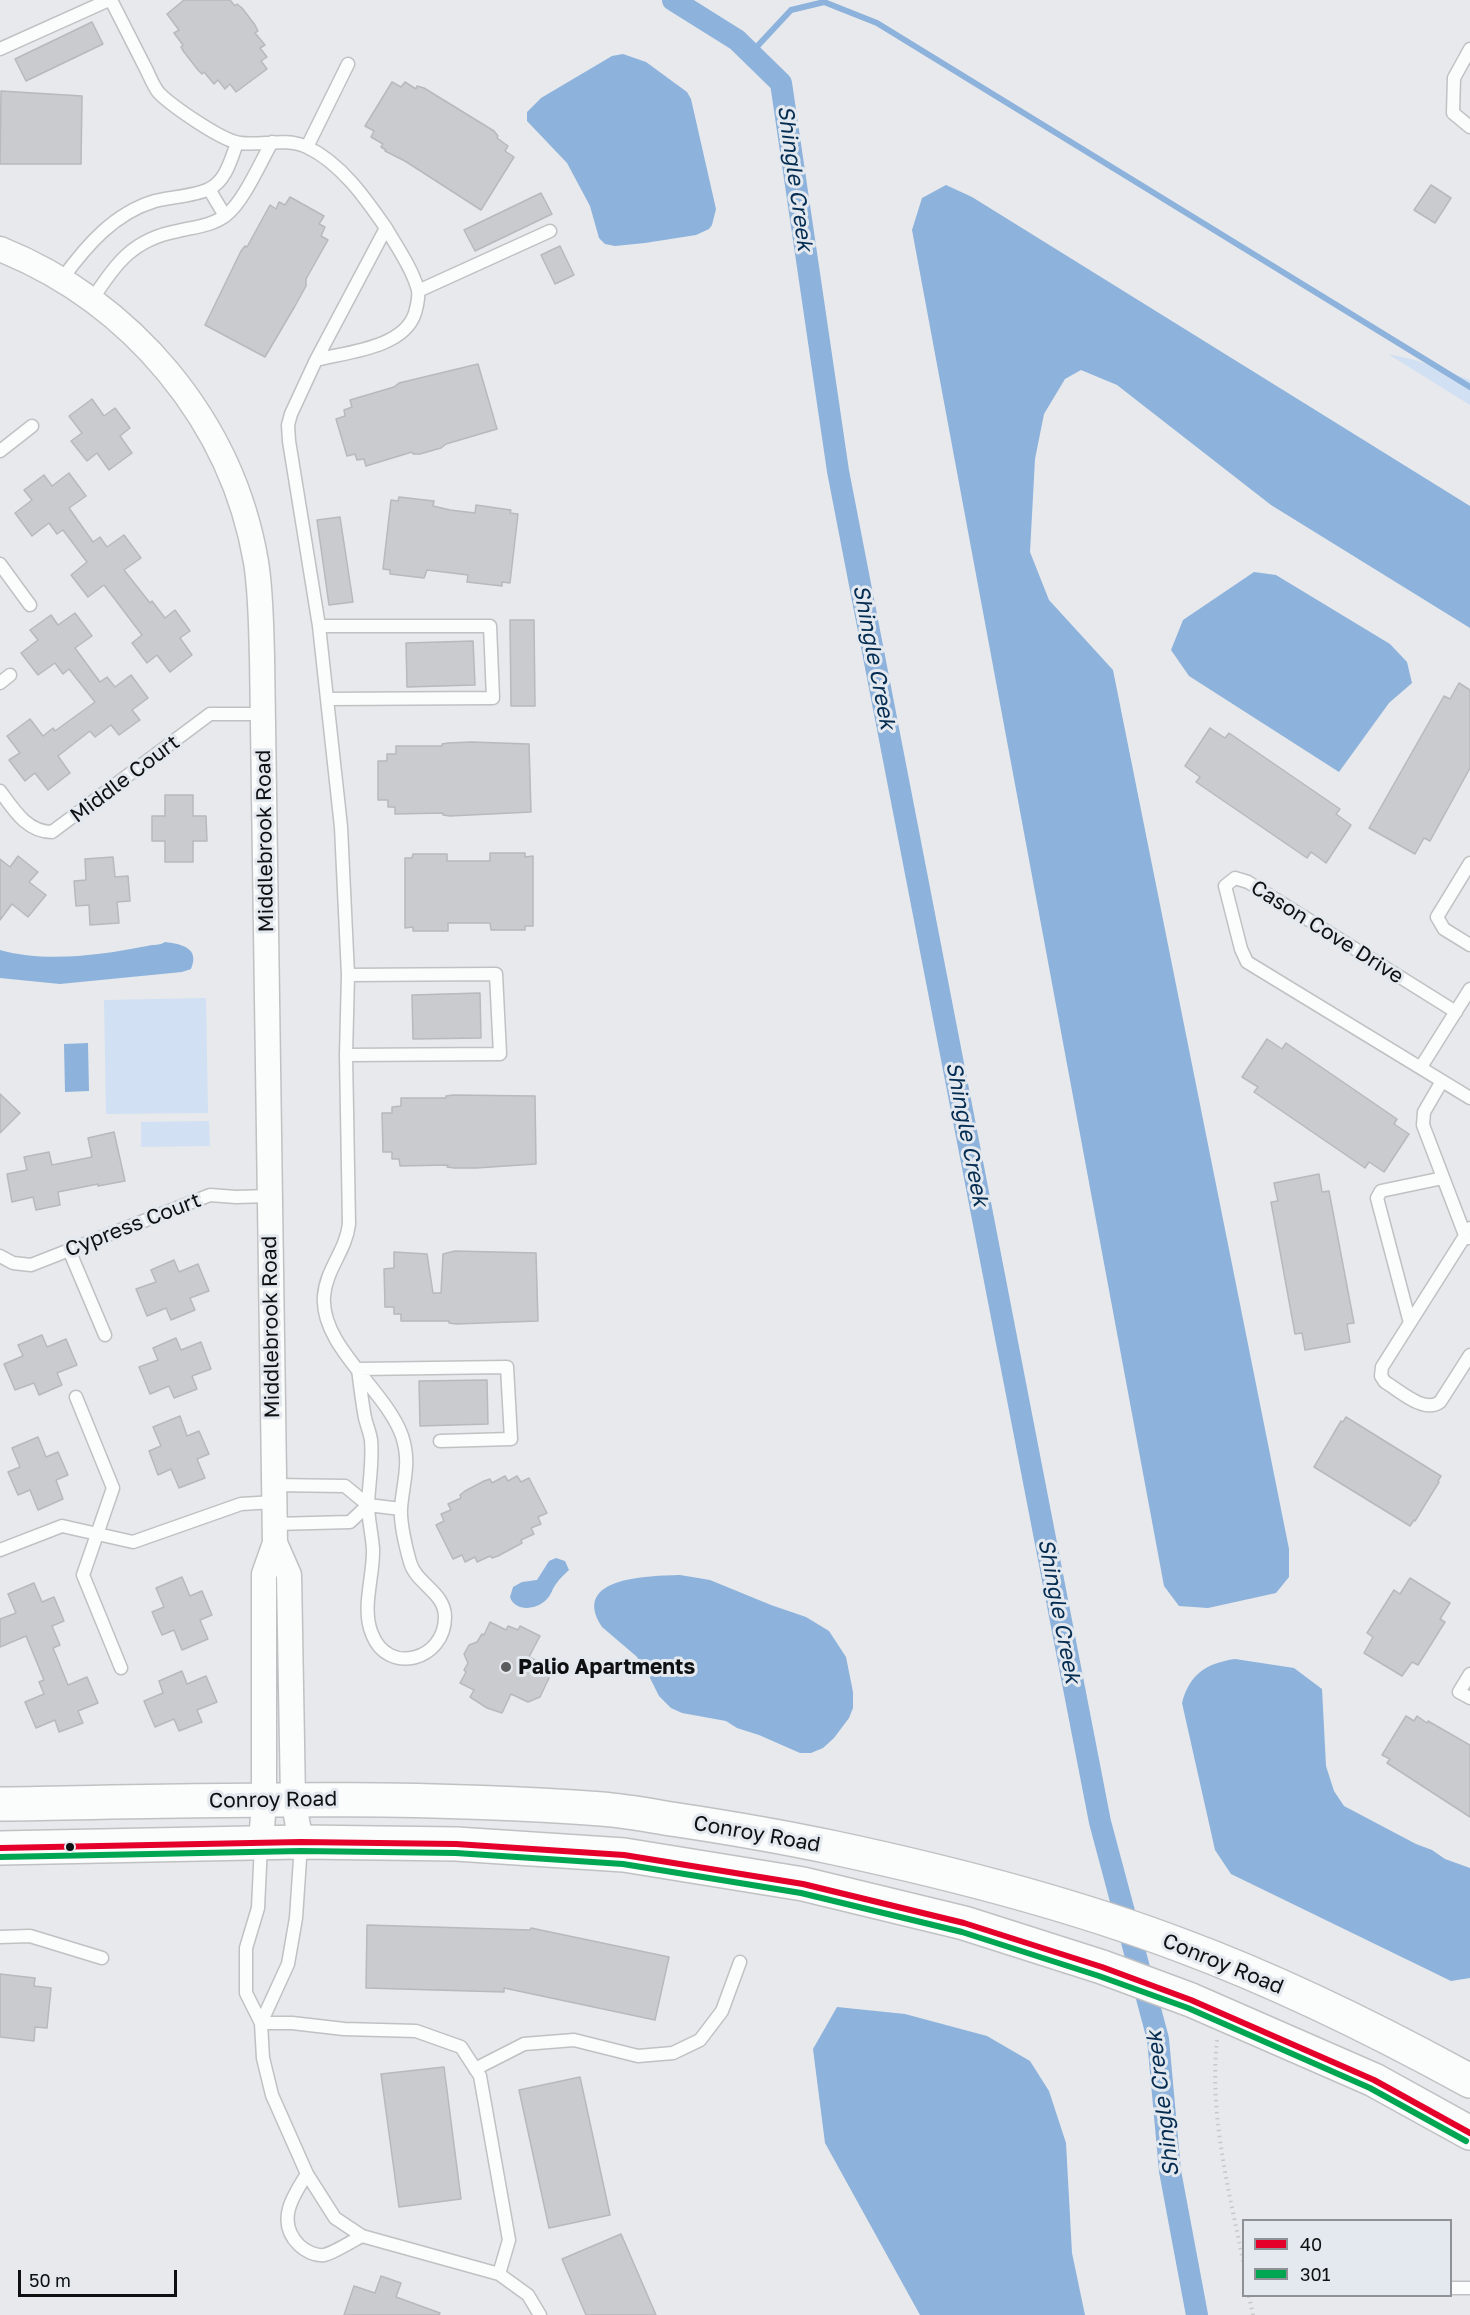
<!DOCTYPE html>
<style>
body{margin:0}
#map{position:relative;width:1470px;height:2315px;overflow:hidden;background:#e7e9ec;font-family:"Golos Text",sans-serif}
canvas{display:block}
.legend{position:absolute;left:1242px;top:2219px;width:210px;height:78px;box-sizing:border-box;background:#e4e9ef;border:2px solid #8e9297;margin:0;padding:8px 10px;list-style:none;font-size:18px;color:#0e1012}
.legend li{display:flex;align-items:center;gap:12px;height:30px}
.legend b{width:30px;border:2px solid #8e9297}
.scale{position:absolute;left:18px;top:2270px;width:159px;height:27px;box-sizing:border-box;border:3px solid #0e1012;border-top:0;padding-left:8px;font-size:18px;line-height:21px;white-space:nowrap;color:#0e1012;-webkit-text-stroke:4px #e4e9ef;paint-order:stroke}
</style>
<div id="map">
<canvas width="1470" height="2315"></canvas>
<ul class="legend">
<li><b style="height:8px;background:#e4002b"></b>40</li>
<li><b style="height:8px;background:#00a651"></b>301</li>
</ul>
<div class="scale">50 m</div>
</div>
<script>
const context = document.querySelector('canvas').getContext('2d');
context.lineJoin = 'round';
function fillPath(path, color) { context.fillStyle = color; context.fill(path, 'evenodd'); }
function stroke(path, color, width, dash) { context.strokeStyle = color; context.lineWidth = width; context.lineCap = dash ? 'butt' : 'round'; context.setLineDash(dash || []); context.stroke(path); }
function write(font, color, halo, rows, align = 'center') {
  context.font = font + ' "Golos Text",sans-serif'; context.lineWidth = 6; context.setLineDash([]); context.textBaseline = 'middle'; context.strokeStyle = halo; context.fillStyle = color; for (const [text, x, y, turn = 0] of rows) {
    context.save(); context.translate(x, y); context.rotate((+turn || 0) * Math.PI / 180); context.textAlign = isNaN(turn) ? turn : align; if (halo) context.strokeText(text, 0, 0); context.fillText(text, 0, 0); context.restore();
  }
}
const green = new Path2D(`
 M1388,354l27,6 55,20v25z
 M206,998l2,115 -102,1 -2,-114z
 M209,1121l1,25 -69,1v-25z`);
const water = new Path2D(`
 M623,54l23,8 41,30 4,7 25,110 -4,16 -3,4 -13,6 -51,8 -30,3 -10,-2 -6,-6 -9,-32 -23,-43 -40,-42v-9l14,-14 71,-42z
 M946,185l26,12 498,309v122l-199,-123 -154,-120 -36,-15 -16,9 -21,35 -9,45 -5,93 19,48 64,70 176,879v28l-13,16 -68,15 -29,-2 -15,-20 -252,-1356 10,-32z
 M1254,572l22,3 114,69 17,18 5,21 -23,20 -50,69 -150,-96 -18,-26 12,-30z
 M165,942c17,2 35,6 26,27l-9,3 -122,12 -60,-6v-28c46,13 101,5 147,-4 7,-2 12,0 18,-4z
 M88,1043l1,48 -24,1 -1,-48z
 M556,1558l9,3 4,9c-4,4 -9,8 -13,14 -4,5 -5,12 -10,16 -10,10 -31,12 -36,-3l3,-10 9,-5 15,-2 12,-19z
 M680,1575l30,5 61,25 35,12 23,14 17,26 7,35v16l-4,10 -15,20 -11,10 -12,5h-11l-41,-18 -22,-7 -11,-7 -44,-8 -11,-5 -12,-12 -15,-30 -8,-10 -34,-29c-33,-51 50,-51 78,-52z
 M1235,1659l59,9 28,21 4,77 8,25 10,15 72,38 16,6 13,9 25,9v110l-19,3 -220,-107 -16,-24 -33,-147c7,-28 24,-40 53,-44z
 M837,2007l68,7 82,22 43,25 19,30 17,52 6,110 13,62h-165l-95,-172 -12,-94z`);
const stream = new Path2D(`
 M751,53l40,-43 33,-8 53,21 593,364`);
const canal = new Path2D(`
 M673,0l64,40 44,43 57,388 262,1351 58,217 12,132 27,144`);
const building = new Path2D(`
 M184,0h46l5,6 2,-2 5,4 13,17 3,6 -3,2 10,12 -5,3 7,9 -6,4 6,8 -31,23 -6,-8 -5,5 -7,-9 -4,4 -10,-12 -2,2 -4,-4 -14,-18 -3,-5 2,-2 -9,-12 5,-3 -12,-16z
 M92,22l11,22 -77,37 -11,-22z
 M392,82l9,5 4,-5 11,7 1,-3 7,2 70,43 4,5 -1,2 11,8 -3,5 9,6 -33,53 -76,-49 -20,-10 1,-1 -5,-3 2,-3 -12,-7 3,-6 -9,-5z
 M1,91l81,5 -1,68h-81z
 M1431,185l20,13 -16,25 -21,-13z
 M541,193l11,21 -77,37 -11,-21z
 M290,197l34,19 -5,8 6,3 -4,9 7,4 -22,39v7l-11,20 -30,51 -60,-32 36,-74 4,-5 2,1 23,-42 6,4 3,-7 6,3z
 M560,246l14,29 -19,9 -14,-29z
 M478,364l19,65 -51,15 -5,4 -21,6h-7l-1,-2 -46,14 -2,-7 -7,1 -2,-6 -8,2 -11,-37 9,-3 -1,-6 8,-3 -2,-7 44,-13 5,-4z
 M92,399l12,17 11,-8 15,20 -10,8 12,17 -23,17 -12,-17 -10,8 -16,-20 11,-8 -13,-17z
 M69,473l17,23 -17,12 24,34 7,-5 7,10 17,-12 17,23 -17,12 26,33 2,-2 13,17 10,-8 15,21 -10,7 12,17 -22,17 -13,-17 -10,8 -15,-20 10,-8 -38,-50 -16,12 -17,-22 16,-13 -24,-32 -6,4 -8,-11 -17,13 -17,-23 17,-13 -8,-10 20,-15 8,11z
 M399,497l35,4 -1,5 17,4 25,3 1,-8 35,5 -1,3 8,1 -8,69 -8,-1v4l-35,-4 1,-7 -41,-5 -3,8 -34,-4v-4l-7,-1 8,-69 7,1z
 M340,517l13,85 -24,3 -12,-85z
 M75,613l17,23 -17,12 25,34 7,-5 8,10 16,-12 17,23 -16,12 8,10 -21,15 -8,-10 -16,12 -5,-6 -32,25 12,17 -22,17 -13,-17 -10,8 -16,-21 11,-7 -13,-17 23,-17 13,17 10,-8 2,3 40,-29 -26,-33 -6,5 -8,-11 -17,12 -17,-22 17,-13 -8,-10 21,-15 7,10z
 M510,620h24l1,86h-24z
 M473,641l2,44 -68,2 -1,-44z
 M1459,683l11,7v78l-40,73 -6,-3 -9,16 -46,-26 75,-132 6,3z
 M1210,728l15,10 4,-5 111,76 -4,5 15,11 -25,38 -15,-11 -4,6 -111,-76 4,-5 -15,-11z
 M471,742l58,2 2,68 -81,4 -7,-1v-2l-48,1v-7h-7v-7h-10v-39h9v-7h9v-8h46v-2l6,-1z
 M165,795h28v21h13l1,25h-14v21h-28v-21h-13v-25h13z
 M490,853h35v4l8,-1v70h-8v4h-34l-1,-7h-42v8h-35v-4l-8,1v-70h7l1,-4h34v7h43z
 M18,856l20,16 -9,10 17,13 -18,22 -16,-13 -12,16v-61l10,8z
 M113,857l2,20 13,-1 2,25 -13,1 2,21 -29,2 -1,-20 -13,1 -2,-25 12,-1 -1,-21z
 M480,993l1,45 -68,1 -1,-44z
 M1267,1039l15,10 4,-6 111,76 -3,5 15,10 -25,38 -15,-10 -4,6 -111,-76 4,-5 -16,-10z
 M0,1094l20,19 -20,20z
 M453,1095l82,1 1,68 -60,4h-22l-7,-1 1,-2 -48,1 -1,-7h-7v-7h-9l-1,-39h10v-6l9,-1v-8h45v-2z
 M114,1132l11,49 -27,5v-2l-40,8 2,13 -24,5 -3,-13 -21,5 -5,-28 20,-4 -3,-13 25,-5 3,13 40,-8 -4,-19z
 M1319,1174l3,18 7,-1 25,132 -7,1 3,18 -45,8 -3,-17 -7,1 -24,-132 7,-1 -4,-18z
 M455,1251l81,2 2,68 -82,3 -7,-1v-2h-48v-7h-7v-7h-9l-1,-38 10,-1v-16l33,2 6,39h8l2,-39z
 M174,1260l5,12 19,-8 11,27 -19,7 5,12 -24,10 -5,-12 -19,8 -11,-27 20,-7 -5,-12z
 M42,1335l5,12 19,-8 11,26 -20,8 5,12 -23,10 -5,-12 -19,7 -11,-26 19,-8 -5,-11z
 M176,1338l5,12 20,-8 10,27 -19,7 5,13 -23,9 -5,-12 -19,8 -11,-27 19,-7 -5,-12z
 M487,1380l1,44 -68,2 -1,-45z
 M180,1416l7,20 12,-5 10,23 -12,5 8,19 -26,10 -8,-19 -13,6 -9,-24 12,-5 -8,-19z
 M1346,1417l95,59 -3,5 1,1 -24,39 -1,-1 -4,6 -96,-59 27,-46 2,1z
 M38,1437l8,20 12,-5 10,23 -12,5 7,19 -25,11 -8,-20 -12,5 -10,-23 12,-5 -8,-19z
 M505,1476l3,5 9,-5 4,6 8,-4 18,35 -9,4 3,7 -10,4 3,6 -13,6 1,3 -24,13 -6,2 -2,-2 -13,6 -2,-5 -10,5 -3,-7 -9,4 -17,-34 8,-4 -3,-7 10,-4 -3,-6 13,-6 -1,-3 5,-4 19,-10 6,-2 2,4z
 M182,1577l8,19 12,-5 10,24 -12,5 8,19 -26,11 -8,-20 -12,5 -10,-23 12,-5 -8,-19z
 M1410,1578l40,25 -10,16 5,3 -15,24 -12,19 -6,-3 -10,14 -38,-23 9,-16 -6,-4 27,-43 6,4z
 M34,1583l8,19 12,-5 10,24 -12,5 8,19 -7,3 15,37 19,-8 11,26 -20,8 5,12 -24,9 -4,-12 -19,8 -11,-26 19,-8 -5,-12 5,-2 -18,-44 -26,11v-28l16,-6 -8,-19z
 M490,1622l16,8 2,-4 10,4 2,-4 20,10 -11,21 16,8 4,13 -9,19 -12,5 -17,-8 -9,19 -15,-5 -17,-11 4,-7 -14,-7 6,-11 -2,-2 4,-7 -4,-9 5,-9 8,-3 5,-8 2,1z
 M182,1671l5,13 19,-8 11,26 -20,8 5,12 -23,9 -5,-12 -19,8 -11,-26 19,-8 -4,-12z
 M1406,1716l8,5 3,-5 10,7 1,-2 42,24v72l-83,-54 3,-4 -8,-4z
 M367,1925l163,5 1,-2 138,29 -14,63 -151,-32v4l-138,-4z
 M0,1974l35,4 -1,8 17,2 -4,40 -12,-1 -1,14 -34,-4z
 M444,2067l17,132 -62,8 -18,-133z
 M580,2077l30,138 -61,13 -30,-138z
 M621,2234l35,81h-70l-24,-56z
 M381,2276l20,7 -5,14 44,16 -1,2h-95l10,-29 21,7z`);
const path = new Path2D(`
 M1217,2040c-8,75 12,151 27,225
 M1249,2296l4,19`);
const service = new Path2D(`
 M111,0c11,22 22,43 33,65 5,9 9,21 15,28 13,13 63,48 81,50 22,3 45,-6 67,4 34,16 59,52 79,81l-70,132 -25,54 -3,11 1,16 30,185 22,201 7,148 -2,80 3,169c-3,27 -23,45 -25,72 -4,50 62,94 78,140 9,27 1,46 -1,72 -1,14 5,40 9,54 6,22 35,30 35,55 0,43 -57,59 -73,17 -11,-26 2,-58 1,-85 -1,-15 -5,-30 -5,-45 1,-22 5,-42 3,-64 -1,-7 -4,-14 -6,-22 -3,-16 -5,-33 -7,-49
 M0,49l109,-49
 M1470,49l-16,29 -1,35 17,14
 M307,147l41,-83
 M209,189l16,27
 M62,279c24,-33 52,-66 93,-78 16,-4 40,-5 54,-12 17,-8 22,-30 28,-46
 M418,291l132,-60
 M92,300c23,-36 41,-61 86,-69 16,-4 34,-5 48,-16 17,-12 35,-54 46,-73
 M316,360c31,-8 88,-12 99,-47 2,-7 4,-16 3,-23 -6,-22 -21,-43 -32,-62
 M0,451l32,-25
 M0,564l30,41
 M319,626h171l3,72 -166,1
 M0,683l10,-8
 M0,791c14,19 27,41 52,41l158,-118h53
 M1470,863l-33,54 7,12 26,16
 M1456,1012l-208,-130 -13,-4 -10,8 16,63 6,13 223,136
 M346,1055l154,-1 -4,-80 -148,1
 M1421,1067l49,-78
 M1442,1081l-18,31 -1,13 42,110 4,3
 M1470,1228l-88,139 -1,9 4,6c14,8 39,32 55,20l30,-47
 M69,1250l36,85
 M0,1256l13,7 18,2 179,-70 26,2 34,-1
 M1410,1323l-33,-125 4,-7 62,-13
 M358,1369l149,-2 4,72 -71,2
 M76,1397l37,91 -30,87 38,93
 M273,1485l72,1 23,19 33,4
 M275,1524l75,-2 18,-17
 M0,1550l62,-24 71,16 108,-38 33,-2
 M1470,1674l-11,18 11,6
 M261,1845l-3,63 -12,40v45l15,30 2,35 9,37 35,79 28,44 27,18 137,38 29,21 12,20
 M0,1937l30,-1 72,22
 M261,2023h31l52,6 72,2 45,16 19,29 29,164 -10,34
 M261,2023l27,-59 8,-46 5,-74
 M475,2069l49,-25 50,-4 64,16 35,-3 27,-13 22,-29 18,-49
 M307,2174c-15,23 -31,48 -8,71 6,6 16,11 25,10 10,-2 28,-14 38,-19
 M1450,2288h20`);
const minor = new Path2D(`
 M0,249c132,53 232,172 256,313 5,31 5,63 6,95l13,886 -11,31v227l-3,42
 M275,1543l14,32 4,224 8,43`);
const secondary = new Path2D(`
 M0,1804c201,-3 402,-10 602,5 25,2 51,7 76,11 53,8 105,17 157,28 117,25 234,55 345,97 100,37 197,85 290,136
 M0,1848l301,-6 155,2 168,11 179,29 161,39 138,44 89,33 183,80 96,53`);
const bus1 = new Path2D(`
 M0,1848l301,-6 155,2 168,11 179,29 161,39 138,44 89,33 183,80 96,53`);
const bus2 = new Path2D(`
 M0,1857l301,-6 155,2 167,11 178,29 161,39 137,44 89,32 182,80 96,53`);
const markers = [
 [506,1667,6,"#5a5c5e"],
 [70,1847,5,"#0e1012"]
];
const streetNames = [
 ["Middle Court",125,779,-37],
 ["Middlebrook Road",265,841,-91],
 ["Cason Cove Drive",1327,932,32],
 ["Cypress Court",133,1225,-21],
 ["Middlebrook Road",271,1327,-91],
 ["Conroy Road",273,1800,-1],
 ["Conroy Road",757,1834,10],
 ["Conroy Road",1223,1964,22]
];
const poiNames = [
 ["Palio Apartments",518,1667]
];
const waterNames = [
 ["Shingle Creek",795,178,82],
 ["Shingle Creek",874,657,79],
 ["Shingle Creek",967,1134,79],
 ["Shingle Creek",1059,1611,79],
 ["Shingle Creek",1163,2104,-97]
];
fillPath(green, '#d1e0f2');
fillPath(water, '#8db2dc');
stroke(stream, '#8db2dc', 6);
stroke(canal, '#8db2dc', 22);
fillPath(building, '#cacbce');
stroke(building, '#b7b9bc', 1.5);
stroke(service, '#bfc1c3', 15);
stroke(minor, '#bfc1c3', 27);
stroke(secondary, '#bfc1c3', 36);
stroke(path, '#c8c8c9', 4, [1.5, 4.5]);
stroke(service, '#fbfcfc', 12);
stroke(minor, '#fbfcfc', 24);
stroke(secondary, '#fbfcfc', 33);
stroke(bus1, '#e4002b', 6);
stroke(bus2, '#00a651', 6);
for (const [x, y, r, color] of markers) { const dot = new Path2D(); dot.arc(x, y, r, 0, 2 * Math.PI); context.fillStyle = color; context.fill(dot); stroke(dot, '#e4e9ef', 2); }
write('21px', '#0e1012', '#e4e9ef', streetNames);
write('bold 21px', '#0e1012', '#e4e9ef', poiNames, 'left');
write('italic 22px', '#052d52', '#e4e9ef', waterNames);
</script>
